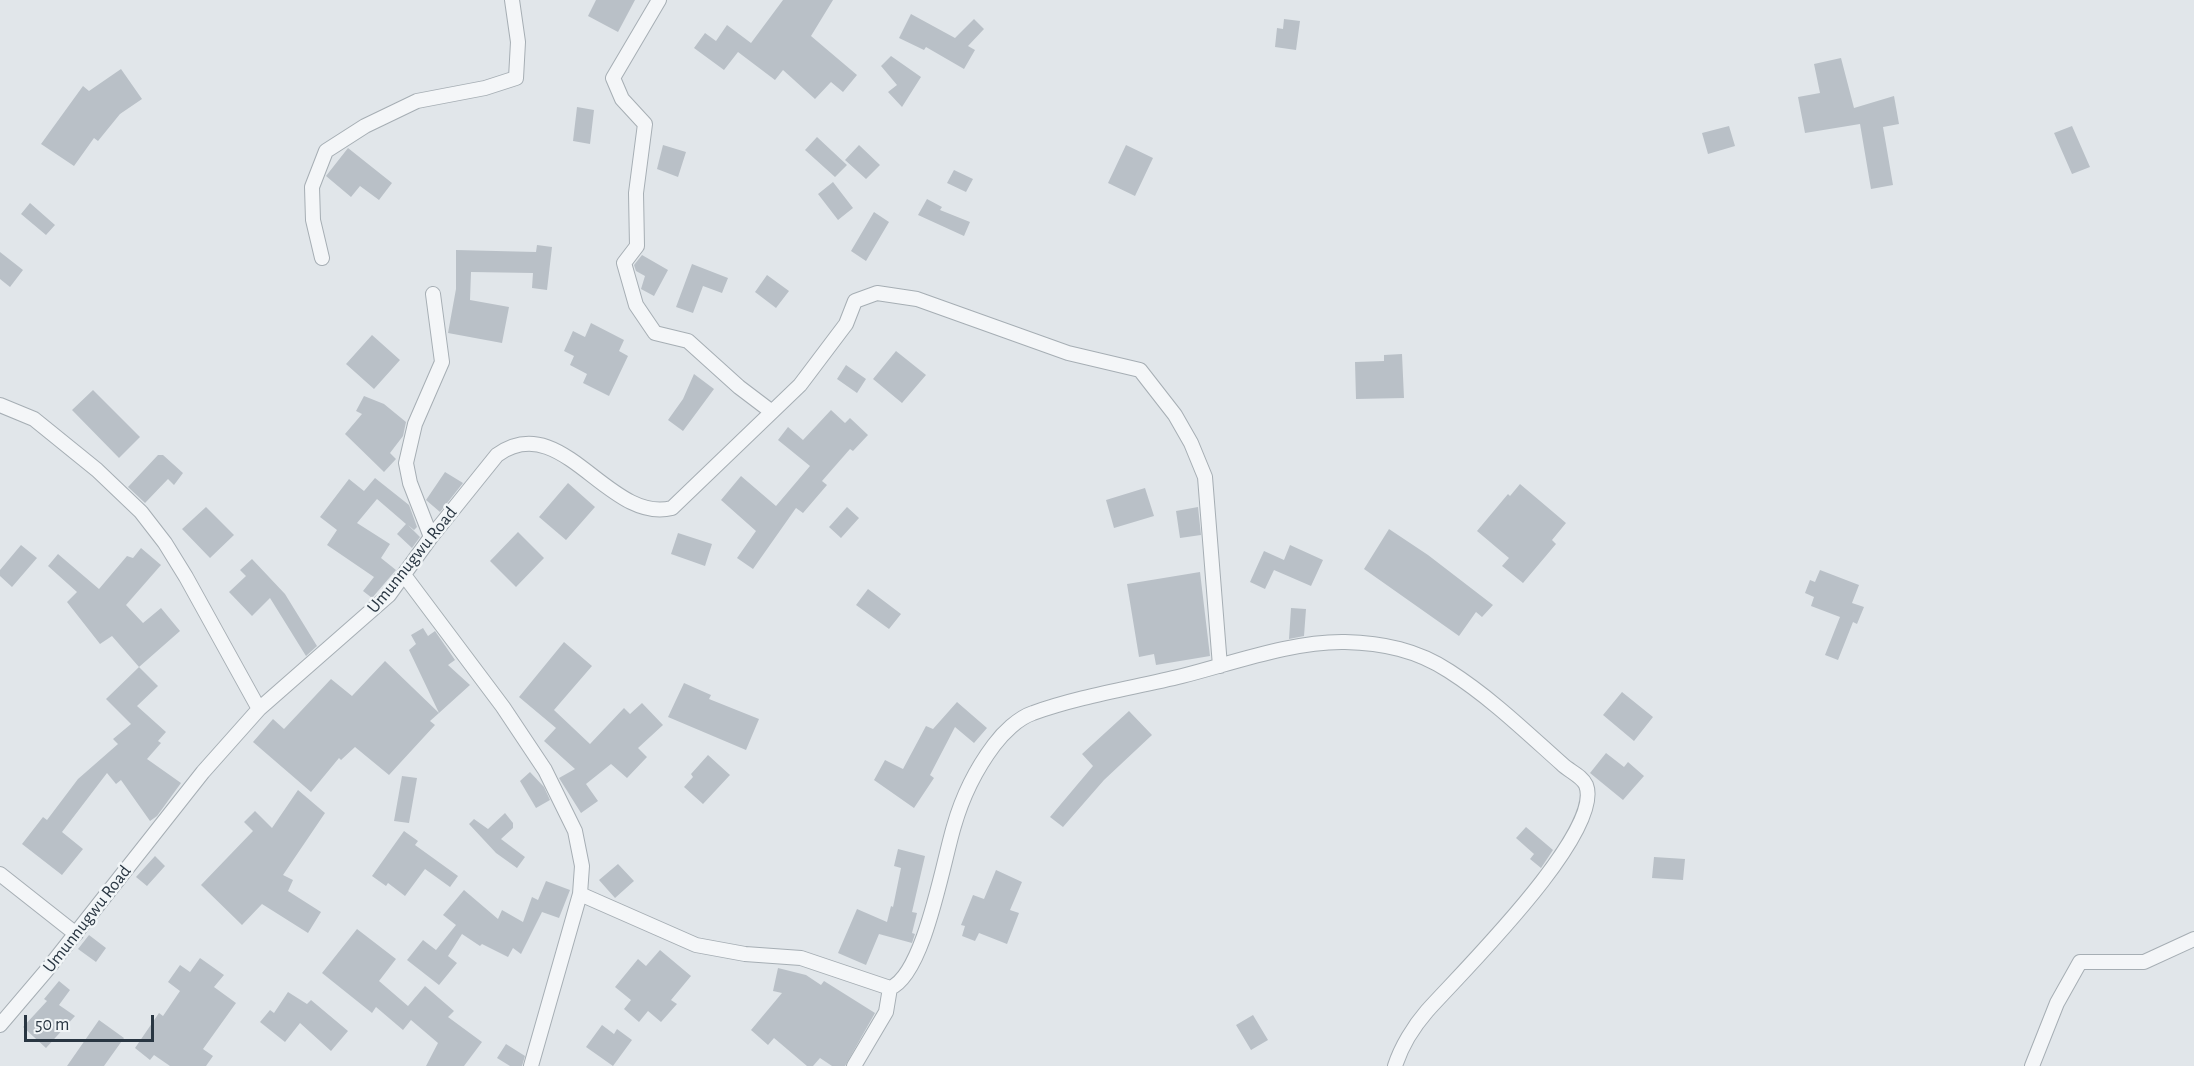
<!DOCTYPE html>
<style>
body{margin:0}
#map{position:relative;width:2194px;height:1066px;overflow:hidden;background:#e1e6ea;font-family:"Alegreya Sans",sans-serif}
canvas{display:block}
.scale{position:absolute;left:24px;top:1015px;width:130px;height:27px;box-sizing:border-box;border:3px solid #293642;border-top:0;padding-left:8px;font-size:18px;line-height:21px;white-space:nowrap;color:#293642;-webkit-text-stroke:4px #f1f5f7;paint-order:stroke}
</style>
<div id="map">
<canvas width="2194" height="1066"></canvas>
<div class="scale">50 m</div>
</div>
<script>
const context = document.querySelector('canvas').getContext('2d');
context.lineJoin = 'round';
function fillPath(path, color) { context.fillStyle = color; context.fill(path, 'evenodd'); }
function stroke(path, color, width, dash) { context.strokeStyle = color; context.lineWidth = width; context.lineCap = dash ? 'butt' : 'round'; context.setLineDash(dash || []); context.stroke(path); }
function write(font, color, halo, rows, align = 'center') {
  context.font = font + ' "Alegreya Sans",sans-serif'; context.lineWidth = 5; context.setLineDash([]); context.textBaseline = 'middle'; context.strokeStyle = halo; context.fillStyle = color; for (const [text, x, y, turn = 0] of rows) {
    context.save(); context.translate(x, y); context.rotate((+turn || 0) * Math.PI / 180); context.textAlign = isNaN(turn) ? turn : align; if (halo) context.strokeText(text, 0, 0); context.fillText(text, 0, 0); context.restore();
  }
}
const building = new Path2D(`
 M596,0h39l-17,32 -30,-16z
 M783,0h50l-22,36 46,39 -14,17 -12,-10 -16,17 -32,-29 -8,10 -37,-28 -14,18 -30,-22 11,-15 11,8 11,-16 24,18z
 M911,14l44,24 19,-19 10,10 -16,17 7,4 -11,19 -38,-22 -2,3 -25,-12z
 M1284,19l16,2 -4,29 -21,-3 2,-19 6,1z
 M891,56l30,21 -19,30 -14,-15 9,-7 -16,-19z
 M1841,58l13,50 40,-12 5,28 -16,3 10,58 -22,4 -11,-65 -55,9 -7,-36 22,-4 -6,-29z
 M121,69l21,30 -22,15 -22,27 -4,-3 -20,28 -33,-22 42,-58 6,5z
 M577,107l17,3 -4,34 -17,-3z
 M1729,126l6,20 -27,8 -6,-21z
 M2072,126l18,41 -18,7 -18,-41z
 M817,137l30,28 -12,12 -30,-27z
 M663,145l23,7 -8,25 -21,-8z
 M859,145l21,20 -14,14 -21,-19z
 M1126,145l27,13 -18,38 -27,-13z
 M348,148l44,35 -13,17 -19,-14 -9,11 -25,-21z
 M954,170l19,9 -7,13 -19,-9z
 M833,182l20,26 -15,12 -20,-26z
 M927,199l15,8 -2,3 30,12 -6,14 -46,-21z
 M30,203l25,22 -9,10 -25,-21z
 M874,212l15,10 -23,39 -15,-10z
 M537,245l15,2 -5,43 -15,-2 1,-15 -62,-1 -1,28 39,7 -7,36 -54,-10 8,-44v-39l80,2z
 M0,252l23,18 -13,17 -10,-8z
 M642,255l26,15 -14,26 -13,-7 4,-13 -9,-5 -2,-6z
 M692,264l36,14 -6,15 -19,-7 -10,27 -17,-6z
 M767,275l22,16 -13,17 -21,-16z
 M591,323l33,17 -5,11 9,5 -19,40 -26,-13 4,-9 -17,-9 4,-9 -10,-5 9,-20 12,6z
 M372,335l28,25 -26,29 -28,-25z
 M896,351l30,24 -24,28 -29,-24z
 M1402,354l2,44 -48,1 -1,-37 29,-1v-6z
 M846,365l20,14 -9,14 -20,-14z
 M694,374l20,15 -31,42 -15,-11 15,-21z
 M93,390l47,47 -21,21 -47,-48z
 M364,396l20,8 22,18 -3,14 -13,17 6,6 -12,13 -39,-38 17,-20 -6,-3z
 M831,410l14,13 5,-5 18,17 -15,16 -3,-2 -28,32 5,4 -24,28 -7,-5 -43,61 -16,-11 19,-27 -35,-31 20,-24 35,30 34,-40 -32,-26 10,-13 15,13z
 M158,455h5l20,18 -9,12 -6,-6 -23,24 -17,-16z
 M445,472l18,11 -23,29 -14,-12z
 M375,478l34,27 8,22 -3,3 -6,-5 12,12 -8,11 -15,-14 9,-10 -29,-25 -20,24 33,21 -9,14 15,12 -24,28 -9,-7 11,-14 -47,-32 10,-15 -17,-13 29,-38 15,12z
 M568,483l27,24 -29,33 -27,-23z
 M1520,484l46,39 -14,17 4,4 -33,39 -21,-17 7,-8 -32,-27 31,-37 2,2z
 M1145,488l9,28 -40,12 -8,-28z
 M206,507l28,28 -24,23 -28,-29z
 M847,507l12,11 -18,20 -12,-11z
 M1198,507l3,28 -21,3 -4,-27z
 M1389,529l39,26 65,50 -11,12 -6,-5 -17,24 -95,-67z
 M518,532l26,26 -28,29 -26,-26z
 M678,533l34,11 -7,22 -34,-12z
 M21,545l16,13 -25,29 -12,-11v-6z
 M1290,545l33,15 -12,26 -37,-16 -9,19 -15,-7 14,-31 20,9z
 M141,548l20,17 -35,40 17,18 18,-15 19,23 -41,36 -27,-31 -12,8 -33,-42 10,-10 -29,-26 10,-12 41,35 28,-33 6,2z
 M252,559l33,35 32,52 -11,10 -36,-58 -18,18 -23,-24 17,-16 -6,-6z
 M1820,570l39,15 -7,18 12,4 -7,17 -4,-2 -15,38 -13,-5 15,-38 -29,-11 3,-9 -9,-4 5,-13 5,2z
 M1200,572l10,84 -54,9 -2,-11 -15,3 -12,-73z
 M868,589l33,25 -12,15 -33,-24z
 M1291,608l15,1 -2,27 -15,3z
 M423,628l5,8 7,-5 20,29 -7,5 22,20 -31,28 -30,-63 7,-6 -5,-9z
 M564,642l28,24 -38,44 36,34 34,-36 6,6 12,-11 21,22 -25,23 9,9 -20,21 -16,-14 -25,20 12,17 -17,12 -22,-35 16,-9 -31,-28 12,-13 -37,-31z
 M385,661l54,52 -9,8 5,4 -46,50 -34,-28 -14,13 -2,-2 -28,34 -58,-50 20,-23 11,10 47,-50 21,17z
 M139,667l19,19 -21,20 29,26 -8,9 3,2 -14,16 34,24 -24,33 -7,5 -29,-41 -5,4 -9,-11 -45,59 21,17 -21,26 -40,-31 21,-27 4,3 31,-41 40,-35 -5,-5 18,-15 -25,-25z
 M684,683l27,12 -2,4 50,20 -13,31 -78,-33z
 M1622,692l31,25 -19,24 -31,-26z
 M957,702l30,26 -13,15 -19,-16 -25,48 4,3 -20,30 -40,-28 11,-20 18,9 23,-43 7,3z
 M1129,711l23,24 -48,45 -41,47 -13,-10 43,-51 -11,-12z
 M1606,753l18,14 4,-5 16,14 -21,24 -33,-27z
 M708,755l22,20 -27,29 -19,-17 9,-10 -2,-3z
 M530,772l14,15 6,13 -14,8 -16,-27z
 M402,776l15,2 -8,45 -15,-2z
 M298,790l27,23 -42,62 10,5 -5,11 33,21 -13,21 -46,-29 -20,21 -41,-40 52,-54 -9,-9 11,-11 17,17z
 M505,813l8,10v5l-12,11 24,18 -8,11 -21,-15 -27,-29 5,-5 14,10z
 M1526,827l27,23 -12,18 -11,-9 4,-5 -18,-16z
 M404,831l14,10 -3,4 43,31 -8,11 -25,-18 -20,27 -17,-13 -2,3 -14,-10z
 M898,849l27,7 -13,56 5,1 -5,20 3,1 -3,9 -33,-9 -13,31 -28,-12 19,-44 30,13 4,-16 2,1 8,-39 -7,-2z
 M155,856l10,10 -18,20 -11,-9z
 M1654,857l31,2 -2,21 -31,-2z
 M618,864l16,17 -19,17 -16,-18z
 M996,870l26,12 -12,28 9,3 -12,31 -28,-11 -4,8 -13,-5 3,-10 -4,-1 12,-30 11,4z
 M546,881l24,9 -11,28 -17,-6 -21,42 -8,-6 -5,9 -26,-13 -2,2 -18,-12 -14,22 9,7 -18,22 -32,-25 16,-20 13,10 20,-25 -13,-10 21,-25 34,29 4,-9 21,12 9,-25 6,3z
 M357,929l39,30 -17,22 29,25 17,-20 29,25 -6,6 34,25 -18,24h-38l12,-23 -27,-23 -8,10 -27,-23 -4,6 -50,-40z
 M89,935l17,13 -10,14 -18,-13z
 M660,950l31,26 -20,24 6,4 -16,18 -13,-11 -9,11 -15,-13 7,-9 -16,-13 23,-28 8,7z
 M200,958l24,17 -10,12 22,16 -33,46 10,7 -7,10h-36l-16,-11 -4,5 -15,-12 24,-35 4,3 17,-25 -12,-9 12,-17 10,7z
 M778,968l28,7 15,10 3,-4 51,32 -30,53h-13l-12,-8 -7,8h-6l-33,-28 -6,7 -17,-15 31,-37 -9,-2z
 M59,981l11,9 -11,15 16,11 -29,32 -23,-21 24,-26 -3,-2z
 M288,992l19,12 4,-4 37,31 -17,20 -31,-28 -15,19 -25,-20 10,-12 4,3z
 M1253,1015l15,25 -17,10 -15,-25z
 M99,1020l25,18 -20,28h-37z
 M602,1025l12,9 3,-5 15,11 -19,26 -27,-19z
 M506,1044l19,12 -3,10h-12l-13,-8z`);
const minor = new Path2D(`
 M659,0l-46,78 9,21 23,25 -9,69 1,53 -13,17 12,42 19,28 33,8 51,46 33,25
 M322,258l-9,-38 -1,-33 14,-36 39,-25 52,-25 68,-13 31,-10 2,-36 -6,-42
 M0,405l34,14 63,51 44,42 24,31 21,34 73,132
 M431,537l-21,-54 -4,-20 9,-39 27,-62 -9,-68
 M404,575l99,132 42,63 30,61 7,35 -2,28 -49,172
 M0,874l76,60
 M580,894l116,51 49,9 56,4 89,30c34,-13 53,-126 64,-162 8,-28 22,-57 40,-81 9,-12 24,-27 39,-32 47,-17 100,-25 149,-37 51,-13 111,-35 163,-34 38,1 72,8 104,29 42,27 76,60 113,93 7,7 20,12 24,21 19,47 -127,190 -159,226 -13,15 -26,36 -32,55
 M0,1025l46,-54 157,-199 56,-63 130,-114 42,-58 66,-82c65,-47 111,69 175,53l128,-123 46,-61 9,-23 22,-8 40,6 151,54 72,17 35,45 16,28 14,34 15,189
 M854,1066l32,-54 4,-24
 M2032,1066l25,-63 23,-41h64l50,-23`);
const streetNames = [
 ["Umunnugwu Road",412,560,-51],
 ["Umunnugwu Road",87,919,-52]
];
fillPath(building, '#b9c0c7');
stroke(minor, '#a6aeb4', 16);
stroke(minor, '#f4f6f8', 14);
write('18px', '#293642', '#f1f5f7', streetNames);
</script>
